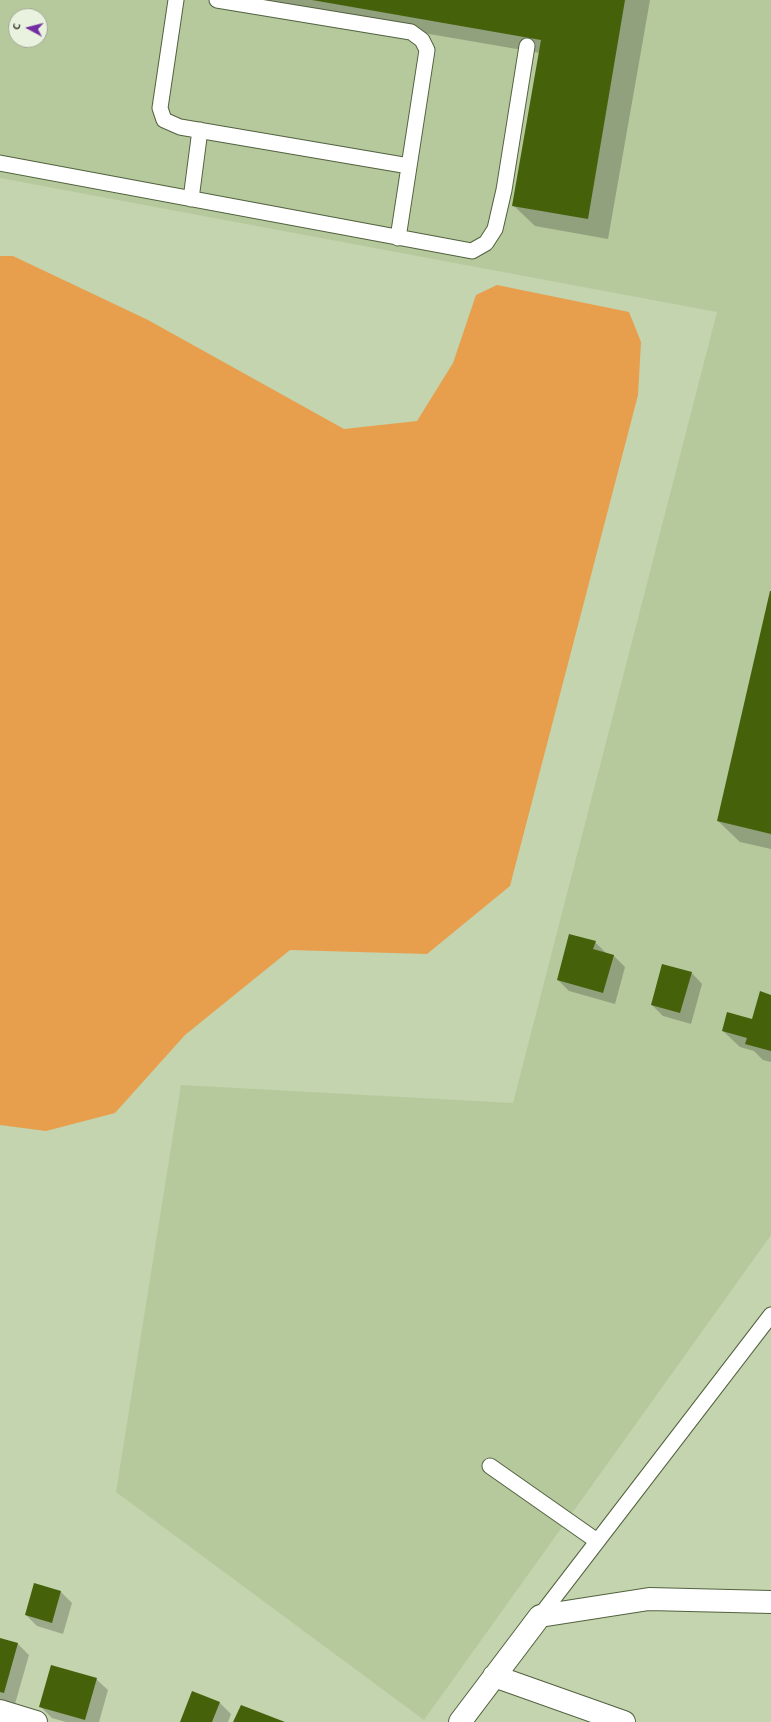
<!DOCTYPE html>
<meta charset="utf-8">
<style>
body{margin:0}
#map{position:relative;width:771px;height:1722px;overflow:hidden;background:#c3d4ae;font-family:"Alegreya Sans",sans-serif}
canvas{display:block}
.north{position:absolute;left:8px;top:8px;width:40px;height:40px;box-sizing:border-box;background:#e9f2de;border:1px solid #a1a896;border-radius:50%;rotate:277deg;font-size:11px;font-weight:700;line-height:16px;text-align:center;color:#343a2b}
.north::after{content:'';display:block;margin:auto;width:14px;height:18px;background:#712da1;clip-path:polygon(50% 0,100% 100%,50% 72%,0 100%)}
</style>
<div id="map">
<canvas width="771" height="1722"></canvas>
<div class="north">С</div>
</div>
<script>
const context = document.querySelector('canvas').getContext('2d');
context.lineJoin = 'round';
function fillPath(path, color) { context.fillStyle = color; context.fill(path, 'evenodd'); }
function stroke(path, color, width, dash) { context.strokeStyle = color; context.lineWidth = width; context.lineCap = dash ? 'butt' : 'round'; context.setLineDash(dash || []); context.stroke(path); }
const built = new Path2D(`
 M0,0h771v1235l-347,485 -308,-228 65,-407 332,18 204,-791 -717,-134zM16,16h24v24h-24z`);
const green = new Path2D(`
 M0,256h13l135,64 196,109 73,-8 36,-58 23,-68 21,-10 132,27 12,30 -3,53 -128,491 -83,68 -137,-4 -105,85 -70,78 -69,18 -46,-6z`);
const shadow = new Path2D(`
 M231,0h419l-42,239 -73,-13 -22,-21 27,-152z
 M771,593v256l-31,-7 -22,-21z
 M595,942l11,11 7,2 12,12 -10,37 -46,-13 -11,-11z
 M691,972l11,12 -11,40 -28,-8 -11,-11z
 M771,996v66l-8,-2 -9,-9 -14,-4 -17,-16 30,-11z
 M61,1592l11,11 -9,31 -26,-8 -11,-11z
 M0,1639l17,4 12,12 -14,49 -15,-4z
 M96,1679l12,11 -9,32h-33l-14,-4 -11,-11z
 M220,1703l11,11 -3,8h-47z`);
const building = new Path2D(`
 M312,0h313l-37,219 -76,-13 29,-166z
 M770,591h1v243l-54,-13z
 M569,934l27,7 -3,8 21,6 -11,38 -46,-13z
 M662,964l30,8 -12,41 -29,-8z
 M760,991l11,4v56l-26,-7 2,-6 -25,-7 5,-19 25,7z
 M34,1583l27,8 -9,32 -27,-8z
 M0,1638l18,5 -14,50 -4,-1z
 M51,1665l46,13 -12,42 -46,-13z
 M192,1691l28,11 -8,20h-32z
 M241,1705l44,17h-52z`);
const service = new Path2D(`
 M176,0l-16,108 4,12 16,7 229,39
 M217,0l194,32 11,8 5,10 -29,188
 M0,163l472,88 14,-8 9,-14 9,-39 23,-144
 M191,199l9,-69
 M490,1466l107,75
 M540,1616l231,-301`);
const minor = new Path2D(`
 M494,1676l130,46
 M0,1711l36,11
 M460,1722l80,-106 109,-17 122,3`);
fillPath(built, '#b6c99d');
fillPath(green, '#e79f4d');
fillPath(shadow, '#0003');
fillPath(building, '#45610a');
stroke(service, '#52613f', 17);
stroke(minor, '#52613f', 24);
stroke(service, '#fff', 15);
stroke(minor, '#fff', 22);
</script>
